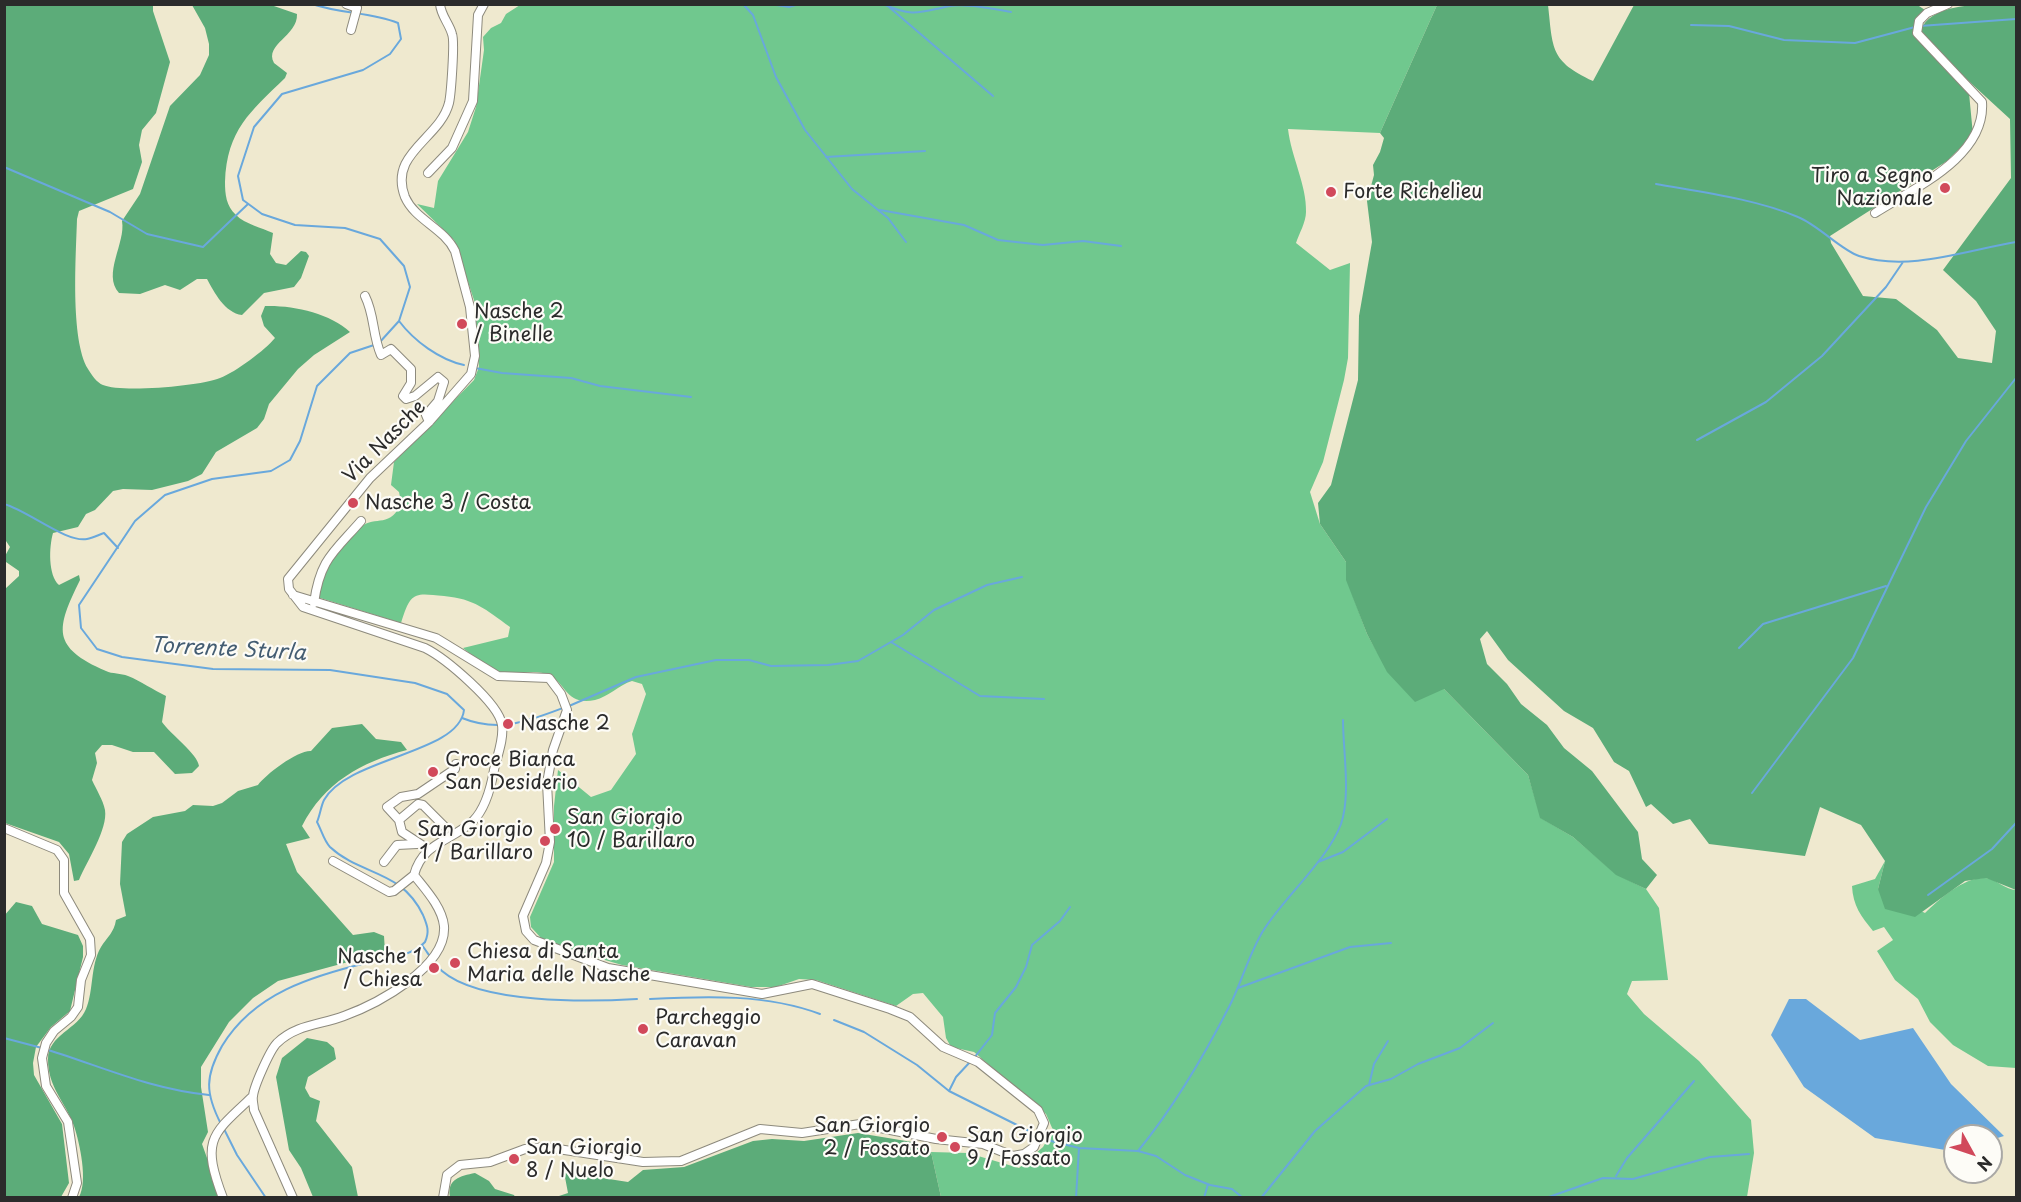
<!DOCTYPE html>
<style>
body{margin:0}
#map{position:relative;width:2021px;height:1202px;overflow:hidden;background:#efe9cf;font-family:"Playpen Sans",sans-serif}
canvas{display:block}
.frame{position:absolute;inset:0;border:6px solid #2b2b2b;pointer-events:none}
.north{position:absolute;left:1943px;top:1124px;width:60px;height:60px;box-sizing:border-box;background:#fdfcf7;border:2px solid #a9a8a5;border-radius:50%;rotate:130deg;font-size:16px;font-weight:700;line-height:24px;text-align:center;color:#2b2b2b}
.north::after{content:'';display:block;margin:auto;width:21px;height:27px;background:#d1495b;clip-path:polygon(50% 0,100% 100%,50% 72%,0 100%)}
</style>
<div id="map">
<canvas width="2021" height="1202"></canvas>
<div class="frame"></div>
<div class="north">N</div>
</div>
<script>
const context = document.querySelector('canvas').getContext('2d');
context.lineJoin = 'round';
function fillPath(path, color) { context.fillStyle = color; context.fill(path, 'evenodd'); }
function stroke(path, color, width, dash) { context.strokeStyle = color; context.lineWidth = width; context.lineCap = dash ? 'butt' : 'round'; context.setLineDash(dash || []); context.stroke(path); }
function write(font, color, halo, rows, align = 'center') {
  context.font = font + ' "Playpen Sans",sans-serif'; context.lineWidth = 4.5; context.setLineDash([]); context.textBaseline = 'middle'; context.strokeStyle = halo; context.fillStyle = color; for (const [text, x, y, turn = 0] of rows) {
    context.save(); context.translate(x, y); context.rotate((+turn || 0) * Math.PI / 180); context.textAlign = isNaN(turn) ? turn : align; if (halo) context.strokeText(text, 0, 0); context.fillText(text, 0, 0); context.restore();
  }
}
const green = new Path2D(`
 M520,5h917l-57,128 -92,-4c3,27 19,57 18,83 0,10 -7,22 -10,31l34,27 20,-7 -2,95 -4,22 -21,82 -13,30 10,32 26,38 1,18 20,54 10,18 67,37 84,86 13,43 32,19 43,37 30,15 13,19 9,72 -36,1 -5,13 17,20 55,47 52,59 3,33 -7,44h-806l-10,-45 37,1 51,15 24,-21 10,-17 -7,-16 -72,-62 -23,-5 -5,-9 -3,-21 -20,-24 -10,1 -17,12 -80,-26 -17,-1 -23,8h-25l-129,-22 -48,-14 -33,-13 -10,-11 -1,-10 24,-55v-56l4,-36 33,27 20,-7 25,-36 -4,-20 14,-40 -4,-10 -10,-3c-13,4 -24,16 -37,19 -29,6 -29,-17 -46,-25 -12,-6 -29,-1 -42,-2 -16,-1 -31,-15 -44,-25l45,-11 2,-10c-25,-18 -35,-28 -66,-31 -30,-3 -33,-5 -43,27l-84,-26c8,-28 20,-51 44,-70 14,-12 31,2 40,-25l-2,-10 -8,-7 3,-23 80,-82 5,-13 -4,-47 5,-3 -2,-12 -3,-2 -21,-63 -37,-36 17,4 4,-27 30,-49 8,-25 8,-57 -1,-13 8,-9 10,-5 5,-9z
 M1885,861l-7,28 47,24c14,-14 40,-37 61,-35 10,1 20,12 30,12v178l-28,-2 -35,-21 -23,-23 -12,-23 -23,-19 -18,-29 16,-11 -9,-13 -11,4c-12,-15 -20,-25 -21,-45l23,-7z`);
const forest = new Path2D(`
 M1916,4l9,6 -10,9 -2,14 56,60 4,42 -26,26 -117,75 1,7 32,53 33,3 41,31 21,28 34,5 4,-32 -20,-30 -33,-31 68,-92 -1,-59 -84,-77 -5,-13c14,-29 67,-24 95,-24v885l-30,-12 -21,3 -50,36 -30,-8 -7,-20 7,-28 -24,-36 -41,-18 -15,49 -96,-12 -19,-25 -17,5 -22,-20 -5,3 -17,-36 -15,-9 -21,-34 -29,-17 -56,-51 -21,-29 -7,8 7,25 20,20 14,20 26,21 17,23 28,23 46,61 4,27 15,16 -11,14 -30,-14 -43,-38 -33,-19 -12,-43 -84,-86 -29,13 -28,-30 -20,-38 -21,-54v-18l-26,-38 -2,-21 13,-18 27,-105 1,-64 13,-74 -5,-41 7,-26 -1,-10 7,-13 4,-14 -4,-5 57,-128h111c5,44 2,56 45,76l41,-76z
 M4,5h149v6l17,51 -14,51 -14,17 -3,15 3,17 -9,27 -54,22 -2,8c-1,36 -7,120 11,150 3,5 9,14 15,16 18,8 98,1 117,-7 16,-6 45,-28 55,-40l-11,-12 -3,-10 4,-10c27,-1 65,7 85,26l-36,23 -16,14 -29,35 -5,15 -7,9 -41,24 -14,22 -14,7 -36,9 -29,-1 -10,2 -18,19 -9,4 -8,13 -25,6c-4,14 -5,42 6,52l20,-10 1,5c-24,49 -29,67 26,91 6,3 15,2 22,5 13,5 25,14 38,20l-4,26c8,12 36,32 37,44l-7,7 -17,1 -21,-22h-21l-21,-7h-10l-7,8 2,10 -5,17c4,9 11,20 13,30 3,19 -18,51 -26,70l-5,1 -5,-27 -10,-12 -54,-19v-234l14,-13v-5l-13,-9 -1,-6 5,-9 -6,-9z
 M192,5h79l26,9c1,22 -33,30 -23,49l13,10 -2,5c-35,34 -58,52 -60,104 0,12 1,24 11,33 9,9 26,13 37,18l-3,21 6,9 10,2 15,-14 5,1 3,4 -8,22 -7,9 -30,6 -22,22c-17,-2 -28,-23 -35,-36h-10l-17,11 -15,-5 -25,9 -21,-1c-17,-19 7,-50 3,-72l18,-27 30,-88 30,-31 9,-20v-11l-4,-16z
 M362,724l14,15 25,3 6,8c-46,12 -83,33 -105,76l8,12 -24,6 11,28 56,63 21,-3 10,4 1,16 -107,29 -25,17 -24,24 -28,45v20l7,45 -6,12 19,53h-142c9,-16 1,-53 -5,-71 -9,-25 -26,-38 -26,-67 0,-24 30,-30 38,-50 8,-19 4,-43 15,-62 6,-10 13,-14 15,-27l10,-4 -6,-32 2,-42 5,-8 26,-17 32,-6 8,-6 20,1 9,-3 16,-12 20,-6c8,-11 40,-35 53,-34l21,-23z
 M16,902l16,4 10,18 36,11 5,11v11l-13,54 -19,16 -15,20 -3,16 1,12 28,49 7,59 -8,14h-56l-1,-281z
 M307,1038l20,4 7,6 2,11 -28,18 -3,11 5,9 10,4 -4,20 36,46 6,30h-45l-12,-29 -12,-18 -13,-73 6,-19z
 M858,1133l60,10 13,9 10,45h-385l12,-4 -4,-21 64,10 15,-12 41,-3 69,-26 19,-2 32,2z
 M475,1173l14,8 6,8 19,6 1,2h-65c-3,-18 10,-21 25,-24z`);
const water = new Path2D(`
 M1789,999h17l54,41 53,-12 38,56 53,52 -13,4v-4h-36v14l-4,1 -76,-13 -71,-51 -33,-52z`);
const stream = new Path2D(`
 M312,4c29,10 58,8 86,19l3,16 -11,15 -27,16 -81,24 -28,33 -16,49 5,24 19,14 33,11 50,3 35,11 24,27 6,21 -11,34 -20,22
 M743,4l10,11 23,62 29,53 47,59 36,29 18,24
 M770,4l19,3 10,-3
 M883,4c31,14 37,8 67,2 15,-3 45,3 61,6
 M889,7l104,89
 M1691,25l38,1 55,14 71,3 60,-16
 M1920,26l96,-7
 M826,157l99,-6
 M4,167l106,45 37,22 56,13 45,-43
 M1656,184c45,8 100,15 142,33 20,8 43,33 61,39 50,16 108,-6 157,-14
 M880,210l84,15 34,15 45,5 40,-4 38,5
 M399,321c15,20 41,39 65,44
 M475,368l27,5 69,5 29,8 91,11
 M1697,440l69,-38 56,-46 64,-69 17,-25
 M4,504c25,7 62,39 83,35 6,-1 11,-4 17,-6l14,15
 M891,642l89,54 64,3
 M1739,648l24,-24 123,-38
 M569,706l67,-29 80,-17h33l22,6 57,-1 30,-4 45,-26 31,-25 53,-25 35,-8
 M462,718c37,15 67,3 101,-10
 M1752,793l101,-135 73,-151 40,-66 50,-63
 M1318,862l25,-10 44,-33
 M1928,895l64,-46 24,-26
 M422,945c6,8 12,19 20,26 38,33 146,31 195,28
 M1238,988l112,-41 41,-4
 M650,999c56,-3 117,-5 170,15
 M834,1020l30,12 53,33 32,26 98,49 32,8 59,3 18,5 29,19 25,10 22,4 11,9
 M4,1038l38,10
 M48,1050c55,17 102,39 161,45
 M974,1058l18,-23 3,-22 21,-26 10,-20 6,-22 28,-24 10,-14
 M1369,1085l5,-21 14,-23
 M949,1091l7,-14 14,-15
 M221,1124c-16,-31 -16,-48 1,-78 32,-53 90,-70 148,-84 19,-5 41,-5 55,-20 5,-11 2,-17 -2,-27 -22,-46 -62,-39 -93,-68 -6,-6 -9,-18 -13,-25 3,-7 4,-16 7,-22 24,-43 135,-46 140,-90l-17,-16 -32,-11 -85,-13 -117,-1 -91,-12 -25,-8 -16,-21 -2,-23 56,-84 30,-26 47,-16 59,-8 19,-11 10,-19 17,-55 33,-33 24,-8
 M224,1129l13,26 29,43
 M1138,1151c36,-44 66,-95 92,-146 12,-24 19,-51 33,-74 21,-34 64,-70 78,-107 10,-29 2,-73 2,-104
 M1616,1176l11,-18 67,-77
 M1076,1198l3,-50
 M1204,1198l4,-14
 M1261,1198l54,-67 51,-45 25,-7 27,-15 42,-16 33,-25
 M1546,1198l57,-20 30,1 77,-22 39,-3`);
const minor = new Path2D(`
 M346,4l11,4 -6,22
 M428,173l24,-25 21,-47 5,-86 6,-11
 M1875,213c39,-25 111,-56 107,-111l-65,-69 2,-12 8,-8 21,-9
 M365,296c10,20 7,38 16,59l10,-6 20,20v14l-8,13 3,3 9,-3 23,-19 6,5 -6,19 -12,14 3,7
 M293,595l143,43 62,38 51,2 12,16 6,16 -14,40 -6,33 3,59 -4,21 -23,53 3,15 8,9 74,28 154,26 50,-10 78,25 20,8 33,30 35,15 60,48 6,13 -10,24 -10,7 -11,2 -30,-12 -47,-5 -76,-15 -58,9 -42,-4 -79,32 -38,1 -98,-15 -20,2 -35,13 -30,3 -13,10 -4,23
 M314,603c6,-44 20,-51 47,-82
 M399,820l-12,-13 14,-10 17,-3 37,-25 1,-5
 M4,828l53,22 7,10v33l26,46 1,16 -10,25 -3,27 -7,10 -17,14 -8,12 -4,15 4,28 22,36 9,61 -5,15
 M428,849l-26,-17 -3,-12 19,-16 5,1 21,21
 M333,861l56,31 5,-1 20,-16
 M384,862l13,-17 20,-1
 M223,1198c-22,-58 -12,-63 29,-101
 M293,1198l-39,-88c0,-4 -2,-10 -1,-14 1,-10 17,-46 24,-53 20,-19 44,-18 67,-27 33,-12 103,-49 100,-90 -2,-19 -19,-37 -30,-51 9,-33 36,-33 59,-54 13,-13 18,-34 21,-51 3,-14 10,-30 8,-45 -3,-22 -57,-67 -77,-77l-122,-41 -14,-18 -1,-10 82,-101 59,-56 42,-48 4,-18 -5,-49 -15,-56c-11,-23 -40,-31 -50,-54 -17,-44 35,-58 44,-94 2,-9 6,-62 3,-69 -3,-11 -11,-18 -12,-30`);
const markers = [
 [1945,188,6,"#d1495b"],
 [1331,192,6,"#d1495b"],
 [462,324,6,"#d1495b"],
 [353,503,6,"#d1495b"],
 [508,724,6,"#d1495b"],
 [433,772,6,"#d1495b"],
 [555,829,6,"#d1495b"],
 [545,841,6,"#d1495b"],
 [455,963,6,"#d1495b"],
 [434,968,6,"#d1495b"],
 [643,1029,6,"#d1495b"],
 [942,1137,6,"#d1495b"],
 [955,1147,6,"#d1495b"],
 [514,1159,6,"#d1495b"]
];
const poiNames = [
 ["Tiro a Segno",1933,176,"right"],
 ["Nazionale",1933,199,"right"],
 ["Forte Richelieu",1343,192],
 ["Nasche 2",474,312],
 ["/ Binelle",474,335],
 ["Nasche 3 / Costa",365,503],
 ["Nasche 2",520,724],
 ["Croce Bianca",445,760],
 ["San Desiderio",445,783],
 ["San Giorgio",567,818],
 ["10 / Barillaro",567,841],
 ["San Giorgio",533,830,"right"],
 ["1 / Barillaro",533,853,"right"],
 ["Chiesa di Santa",467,952],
 ["Maria delle Nasche",467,975],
 ["Nasche 1",422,957,"right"],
 ["/ Chiesa",422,980,"right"],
 ["Parcheggio",655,1018],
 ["Caravan",655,1041],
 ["San Giorgio",930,1126,"right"],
 ["2 / Fossato",930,1149,"right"],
 ["San Giorgio",967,1136],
 ["9 / Fossato",967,1159],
 ["San Giorgio",526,1148],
 ["8 / Nuelo",526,1171]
];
const streetNames = [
 ["Via Nasche",385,442,-45]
];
const waterNames = [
 ["Torrente Sturla",228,650,3]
];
fillPath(green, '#70c88e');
fillPath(forest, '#5cac79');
fillPath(water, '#69a8dc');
stroke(stream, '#69a8dc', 2);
stroke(minor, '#8d8a7d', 10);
stroke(minor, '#fff', 8);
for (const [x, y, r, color] of markers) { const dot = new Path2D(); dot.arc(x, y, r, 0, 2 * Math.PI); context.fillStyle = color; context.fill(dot); stroke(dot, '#fdfcf7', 2); }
write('20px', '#2b2b2b', '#fdfcf7', poiNames, 'left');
write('20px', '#2b2b2b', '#fdfcf7', streetNames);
write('italic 21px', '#445d72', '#fdfcf7', waterNames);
</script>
